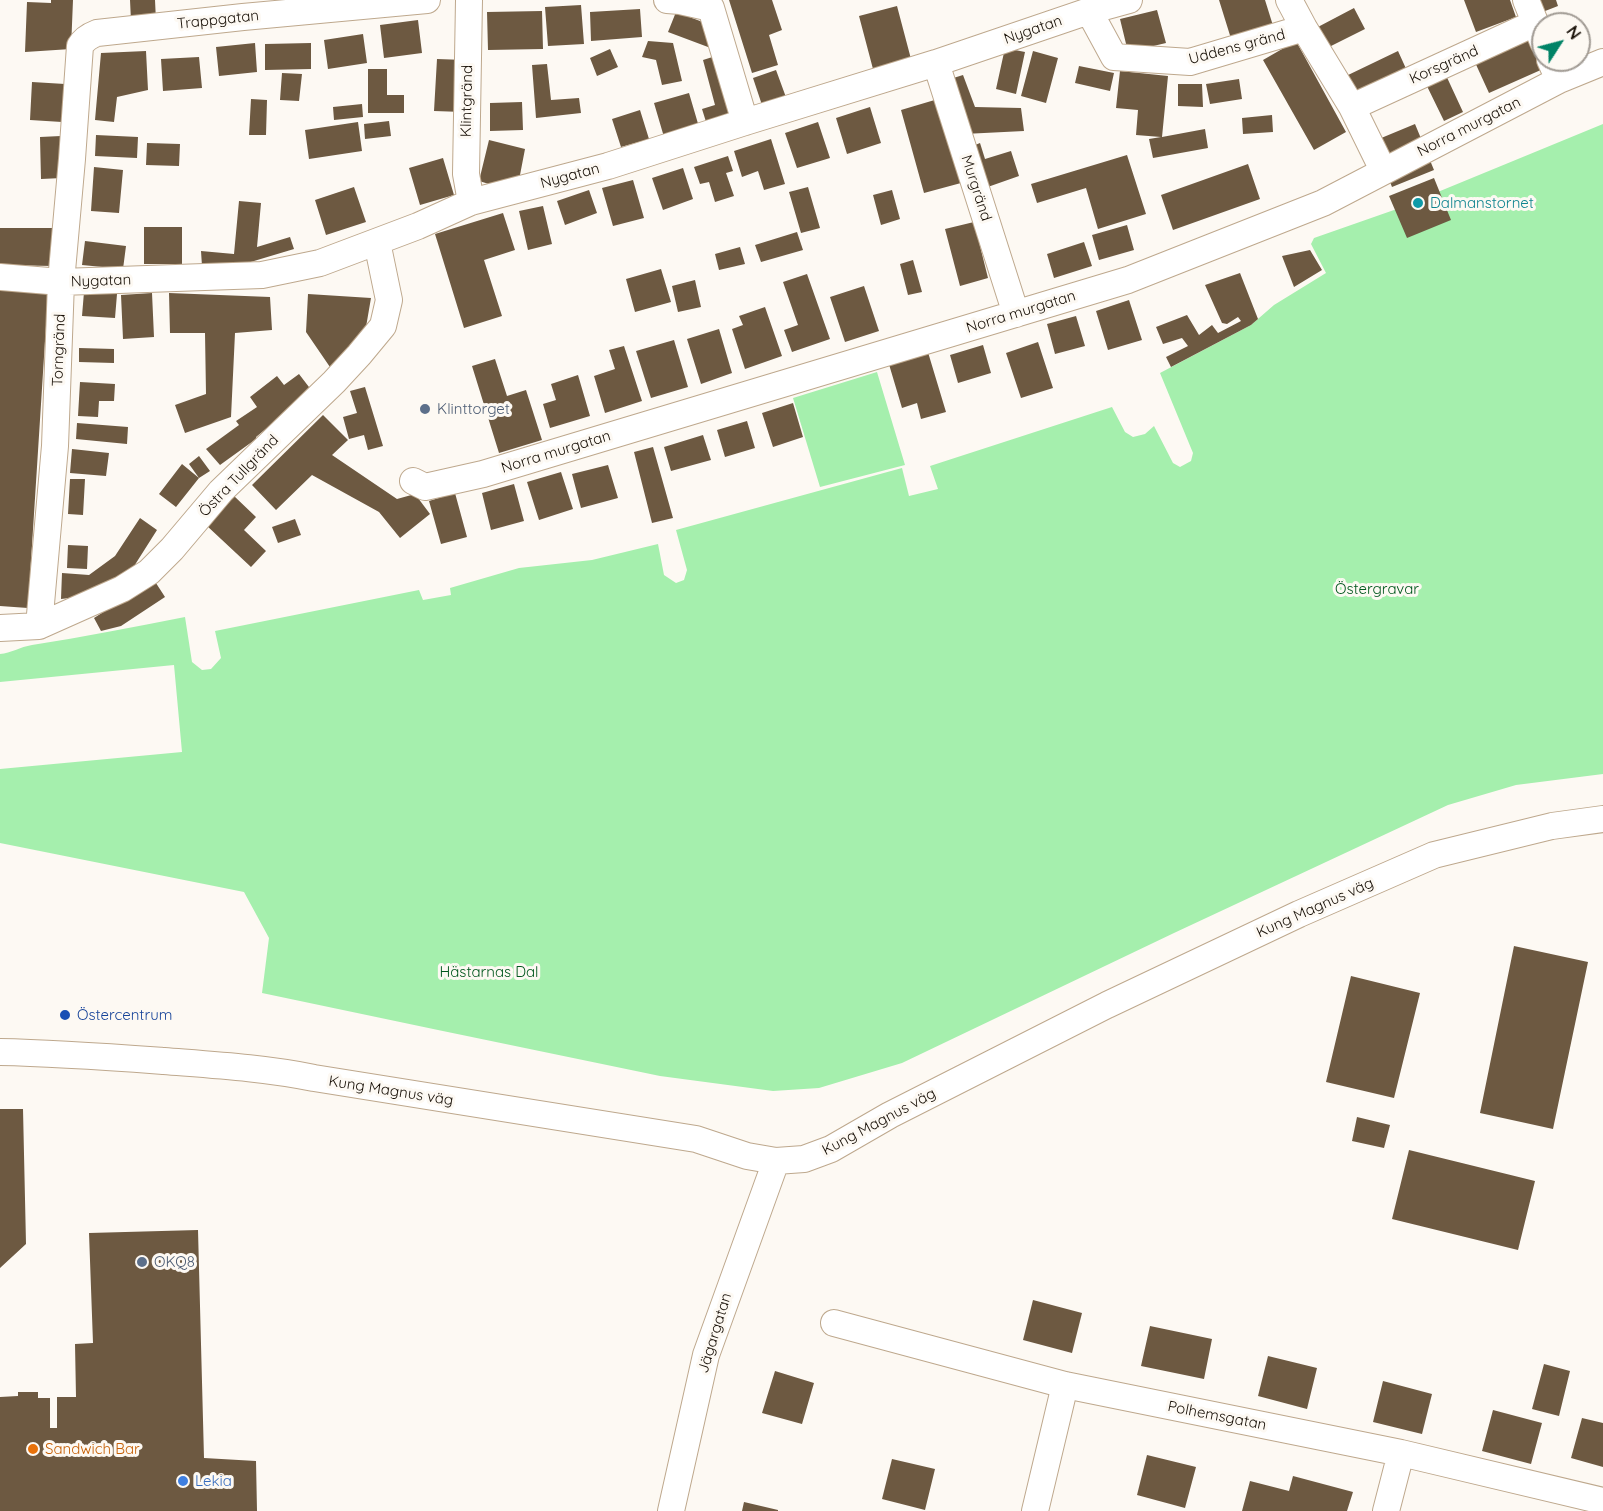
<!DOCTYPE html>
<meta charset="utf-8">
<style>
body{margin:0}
#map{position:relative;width:1603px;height:1511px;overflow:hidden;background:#fdf9f3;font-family:Quicksand,sans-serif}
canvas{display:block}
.north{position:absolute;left:1531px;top:12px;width:60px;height:60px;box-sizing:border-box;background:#fdf9f3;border:2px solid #a19b94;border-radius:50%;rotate:54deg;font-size:16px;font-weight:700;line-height:24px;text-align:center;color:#170f06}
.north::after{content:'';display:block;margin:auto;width:21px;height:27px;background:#008366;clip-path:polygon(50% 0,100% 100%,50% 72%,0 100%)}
</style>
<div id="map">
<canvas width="1603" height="1511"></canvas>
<div class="north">N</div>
</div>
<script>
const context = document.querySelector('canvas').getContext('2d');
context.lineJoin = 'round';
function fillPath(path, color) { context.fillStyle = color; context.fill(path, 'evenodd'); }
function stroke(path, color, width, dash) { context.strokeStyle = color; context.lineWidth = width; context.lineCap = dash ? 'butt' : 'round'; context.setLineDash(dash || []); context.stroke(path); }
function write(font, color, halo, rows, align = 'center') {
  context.font = font + ' Quicksand,sans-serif'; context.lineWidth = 6; context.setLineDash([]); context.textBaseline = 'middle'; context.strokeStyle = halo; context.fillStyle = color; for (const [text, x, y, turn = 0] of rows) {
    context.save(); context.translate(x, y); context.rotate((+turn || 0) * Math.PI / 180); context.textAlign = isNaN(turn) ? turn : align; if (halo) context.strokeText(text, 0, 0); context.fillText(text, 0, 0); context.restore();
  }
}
const green = new Path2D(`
 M1603,124v650l-87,11 -68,20 -274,128 -272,130 -83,25 -46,3 -113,-15 -222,-46 -176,-37 7,-55 -25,-46 -244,-49v-74l182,-17 -8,-87 -174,17v-28c11,-1 20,-7 32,-9 51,-8 102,-18 153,-28l7,45 10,8 9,-1 10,-11 -6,-27 204,-41 4,10 28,-5 -1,-7 69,-20 73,-8 66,-16 6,31 12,8 8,-3 3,-10 -11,-40 226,-62 7,28 29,-7 -8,-23 182,-59 13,25 8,5 12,-3 9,-8 19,37 7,4 11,-6 2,-8 -33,-80 91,-48 23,-20 52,-32 -15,-29 3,-6 80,-28z
 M877,372l28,93 -85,22 -27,-89z`);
const building = new Path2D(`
 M51,0h22l-2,49 -46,3 2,-50 24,1z
 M130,0h25l1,21h-25z
 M729,0h43l10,30 -13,5 9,30 -26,8z
 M1219,0h46l10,32 -42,13z
 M1464,0h46l6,17 -40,15z
 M1535,0h21l2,6 -18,7z
 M581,5l3,39 -36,2 -3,-39z
 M897,6l14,53 -38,10 -14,-53z
 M1354,8l11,21 -38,19 -11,-20z
 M640,9l2,28 -51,4 -1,-29z
 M1157,10l9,33 -38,9 -8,-33z
 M542,11l1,38 -55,1 -1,-38z
 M676,12l40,15 -8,20 -40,-15z
 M418,20l4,33 -38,5 -4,-33z
 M363,34l4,29 -39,6 -4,-29z
 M1527,34l16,35 -54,24 -16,-35z
 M648,41l25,2 9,38 -20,4 -6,-25 -14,-3z
 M1296,41l50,91 -32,18 -51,-90z
 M255,43l2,29 -38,4 -3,-29z
 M311,43v26l-46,1v-26z
 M1005,48l20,4 -9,42 -20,-5z
 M610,49l8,18 -21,9 -7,-18z
 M146,51l2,39 -31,7 -3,25 -19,-2 6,-67z
 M1033,51l25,7 -12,45 -25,-7z
 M1398,51l10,22 -52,25 -10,-22z
 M722,54l17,63 -32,8 -5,-16 13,-4 -12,-45z
 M199,57l3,31 -39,3 -2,-32z
 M437,59l28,1 -2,52 -29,-1z
 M547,64l4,36 28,-2 2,15 -45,5 -4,-53z
 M1079,66l35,7 -4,18 -35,-8z
 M368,69h19v26h17v18h-36z
 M776,70l11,30 -24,8 -10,-30z
 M1120,71l48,5 -6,61 43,-8 3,19 -55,10 -4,-19 12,-2 -25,-2 2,-25 -22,-2z
 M1444,71l19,41 -19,9 -20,-41z
 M282,73l20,1 -3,27 -19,-1z
 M963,75l12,32 46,1 3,23 -60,3 -17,-54z
 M1239,79l3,20 -32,5 -4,-20z
 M32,82l33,2 -3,38 -32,-2z
 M1178,84h24l1,23 -25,-1z
 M689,93l10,34 -35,10 -10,-34z
 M251,99l16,1 -1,35h-17z
 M938,99l23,84 -37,10 -23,-83z
 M522,102l1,28 -33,1v-28z
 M362,104l1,13 -29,3 -1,-13z
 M870,107l11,36 -34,11 -11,-36z
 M640,110l9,29 -28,8 -9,-28z
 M1272,115l1,17 -30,2 -1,-16z
 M389,121l2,15 -26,3 -1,-15z
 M358,122l4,29 -53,8 -4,-29z
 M818,122l12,36 -33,10 -12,-35z
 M1415,124l19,46 -42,17 -18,-46z
 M96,135l42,2 -1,21 -42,-2z
 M61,136l1,42 -21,1 -1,-42z
 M771,139l14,45 -21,6 -6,-19 -16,6 -8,-26z
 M489,140l36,9 -5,26 -21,12 -20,-6z
 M147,143l33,1 -1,22 -33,-1z
 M980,143l5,16 26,-8 8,25 -37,13 -14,-41z
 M1127,155l19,59 -48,15 -12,-41 -49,15 -6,-19z
 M728,156l5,15 -7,2 8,23 -19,6 -6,-20 -9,2 -6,-17z
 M443,158l11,37 -34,10 -11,-37z
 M1248,164l12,35 -87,31 -12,-35z
 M94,167l29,3 -4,43 -28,-2z
 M683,168l10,31 -30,11 -11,-32z
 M1434,178l17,42 -44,18 -18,-42z
 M633,180l11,38 -31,8 -11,-38z
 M354,187l12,35 -40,13 -11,-35z
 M808,187l12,41 -19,5 -12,-41z
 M589,190l8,23 -32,12 -8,-24z
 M892,190l8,29 -19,6 -8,-30z
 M239,201l22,2 -4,44 33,-10 4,12 -60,18 -32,-1 -1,-15 33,3z
 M543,206l9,38 -24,6 -9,-39z
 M503,213l12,37 -31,10 18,56 -38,12 -29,-94z
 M974,222l14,56 -28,8 -15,-57z
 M1127,225l7,25 -35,10 -7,-25z
 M144,227h38v37h-38z
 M0,228h53v38l-53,-1z
 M797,232l6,18 -42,12 -6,-17z
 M85,241l41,5 -3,23 -41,-4z
 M1084,242l8,24 -38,12 -7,-24z
 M740,247l5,17 -26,6 -4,-16z
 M1310,250l12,20 -28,17 -12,-31z
 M913,260l9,32 -14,3 -8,-31z
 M661,269l10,33 -36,10 -9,-33z
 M1240,273l18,46 -7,6 -80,42 -5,-10 22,-11 -6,-8 -19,6 -7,-17 31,-12 12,20 13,-10 6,8 23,-12 -3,-4 -11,7 -5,-1 -17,-38z
 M807,274l23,65 -38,13 -8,-22 14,-5 -15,-43z
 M695,280l6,27 -23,5 -6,-26z
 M864,286l15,45 -34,11 -15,-45z
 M0,290l48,4 -20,314 -28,-2z
 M84,292l33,2 -2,24 -33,-2z
 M152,293l2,44 -31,2 -2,-44z
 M169,293l101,4 2,33 -37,3 -4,84 -46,16 -10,-28 31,-11 -1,-61h-35z
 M308,294l63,4 -5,29 -14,20 -20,23 -26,-38z
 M1129,300l13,40 -34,10 -12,-39z
 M765,307l17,49 -37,13 -13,-40 11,-4 -4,-9z
 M1076,316l9,30 -30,8 -8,-30z
 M719,329l13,44 -31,11 -14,-45z
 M674,340l14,47 -37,11 -15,-47z
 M1038,342l15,46 -32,10 -15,-45z
 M983,345l8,28 -33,10 -8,-28z
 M624,346l18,55 -37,12 -11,-37 21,-7 -6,-19z
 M79,348l35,1v14l-35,-1z
 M927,349l19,63 -25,7 -4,-16 -15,5 -14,-47z
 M495,359l12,37 19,-6 16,50 -43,13 -27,-87z
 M299,374l13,17 -56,46v2l-36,26 -14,-16 33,-24 -3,-4 21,-14 -7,-10 27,-21 7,9z
 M578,375l12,41 -40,12 -7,-24 13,-4 -5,-16z
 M80,382l35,2 -1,17h-15l-1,16 -20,-1z
 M365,387l18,59 -15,4 -4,-15 -15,4 -6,-22 14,-4 -7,-22z
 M793,403l10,34 -30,10 -11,-34z
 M323,415l25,25 -16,15 65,44 18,-5 15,20 -30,24 -21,-26 -67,-37 -36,35 -24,-25z
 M747,421l8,27 -30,9 -8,-27z
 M77,423l51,4 -1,17 -51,-5z
 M703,435l8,25 -40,11 -7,-24z
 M653,447l20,71 -21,5 -18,-71z
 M72,449l37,4 -3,23 -36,-3z
 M199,456l11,15 -11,7 -23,29 -17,-13 23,-30 17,14 -10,-14z
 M608,465l10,33 -37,10 -9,-34z
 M561,472l12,37 -34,11 -12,-38z
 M70,479h15l-2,36 -15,-1z
 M514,484l10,37 -33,9 -9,-37z
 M455,493l12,44 -26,7 -12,-43z
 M234,496l22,21 -12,13 22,21 -15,16 -45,-42z
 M140,518l17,12 -26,41 -37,24 -33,4 1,-26 27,2 26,-19z
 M295,519l6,16 -23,8 -6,-16z
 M68,545l20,1 -1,23 -20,-1z
 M154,580l11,17 -44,29 -20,5 -7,-13z
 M1514,946l74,16 -35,167 -73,-16z
 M1351,976l69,17 -26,105 -68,-16z
 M0,1109h23l3,135 -26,24z
 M1357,1117l33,8 -6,23 -32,-7z
 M1409,1150l126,31 -17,69 -126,-31z
 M198,1230l6,228 52,3 1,50h-257v-114l18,-1v-4h20v6h12v30h7v-31h19l-1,-53 18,-1 -4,-110z
 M1033,1300l49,13 -10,40 -49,-13z
 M1150,1326l62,13 -8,40 -63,-13z
 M1268,1356l49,12 -10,41 -49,-13z
 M1544,1364l26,7 -11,45 -27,-7z
 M775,1371l39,12 -12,41 -40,-11z
 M1383,1381l49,13 -10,40 -49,-12z
 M1493,1410l49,13 -11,41 -49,-13z
 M1582,1418l21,5v44l-32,-9z
 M1147,1455l49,12 -11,41 -48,-13z
 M892,1459l43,10 -10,41 -43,-11z
 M1293,1476l60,16 -6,19h-105l8,-30 39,10z
 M744,1502l34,8v1h-36z`);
const minor = new Path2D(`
 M469,0l-3,174 5,28
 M667,0l13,1 31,7 34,114
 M1289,0l15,28 48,79 31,63
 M1526,0l17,42
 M1089,11l25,46 76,5 114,-34
 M1550,60l9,20
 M936,63l80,251
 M1352,107l183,-84
 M0,277l61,5 201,-7 58,-12 98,-37 53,-24 137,-36 137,-44 191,-59 153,-52 40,-11
 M413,481l12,6 58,-13 645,-194 195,-77 236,-123 44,-18
 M39,626l16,-180 6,-164 11,-123 8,-113c4,-7 9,-10 17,-13l146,-16 184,-17
 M0,628l39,-2 83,-37 27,-17 23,-23 49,-58 113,-109 25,-27 24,-29 6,-26 -12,-58
 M0,1052c55,1 109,5 164,9 50,4 101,7 150,17l382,61 51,17 29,5 28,-2 27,-10 59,-34 217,-110 192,-91 135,-59 118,-29 51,-7
 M834,1323l231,62 336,68 202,48
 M671,1511l35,-156 70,-194
 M1035,1511l30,-126
 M1386,1511l15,-58`);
const markers = [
 [1418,203,6,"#0f9aa8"],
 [425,409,6,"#5c6f8a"],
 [65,1015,6,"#1a4fb4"],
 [142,1262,6,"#5c6f8a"],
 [33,1449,6,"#e8710a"],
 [183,1481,6,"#3f7fe0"]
];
const streetNames = [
 ["Trappgatan",218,20,-6],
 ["Nygatan",1033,30,-19],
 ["Uddens gränd",1237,47,-15],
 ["Korsgränd",1444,65,-24],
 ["Klintgränd",467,101,-89],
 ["Norra murgatan",1469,127,-27],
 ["Nygatan",570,176,-15],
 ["Murgränd",976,188,72],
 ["Nygatan",101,281,-2],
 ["Norra murgatan",1021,312,-17],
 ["Torngränd",59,350,-88],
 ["Norra murgatan",556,452,-17],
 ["Östra Tullgränd",239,476,-46],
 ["Kung Magnus väg",1315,908,-24],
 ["Kung Magnus väg",391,1091,9],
 ["Kung Magnus väg",879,1122,-28],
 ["Jägargatan",715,1333,-73],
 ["Polhemsgatan",1217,1416,11]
];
const cultureNames = [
 ["Dalmanstornet",1430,203]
];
const serviceNames = [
 ["Klinttorget",437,409],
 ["OKQ8",154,1262]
];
const parkNames = [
 ["Östergravar",1377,589],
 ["Hästarnas Dal",489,972]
];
const transitNames = [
 ["Östercentrum",77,1015]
];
const foodNames = [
 ["Sandwich Bar",45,1449]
];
const shopNames = [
 ["Lekia",195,1481]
];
fillPath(green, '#a5efad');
fillPath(building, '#6d5941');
stroke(minor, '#bea88d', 28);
stroke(minor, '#fff', 26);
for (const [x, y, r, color] of markers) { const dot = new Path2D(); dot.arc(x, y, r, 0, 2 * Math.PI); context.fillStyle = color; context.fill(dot); stroke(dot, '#fdf9f3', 2); }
write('15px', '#170f06', '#fdf9f3', streetNames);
write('15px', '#0d838f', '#fdf9f3', cultureNames, 'left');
write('15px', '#4e5e75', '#fdf9f3', serviceNames, 'left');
write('15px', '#01571d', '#fdf9f3', parkNames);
write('15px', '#164399', '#fdf9f3', transitNames, 'left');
write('15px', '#c56008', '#fdf9f3', foodNames, 'left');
write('15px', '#366cbe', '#fdf9f3', shopNames, 'left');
</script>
